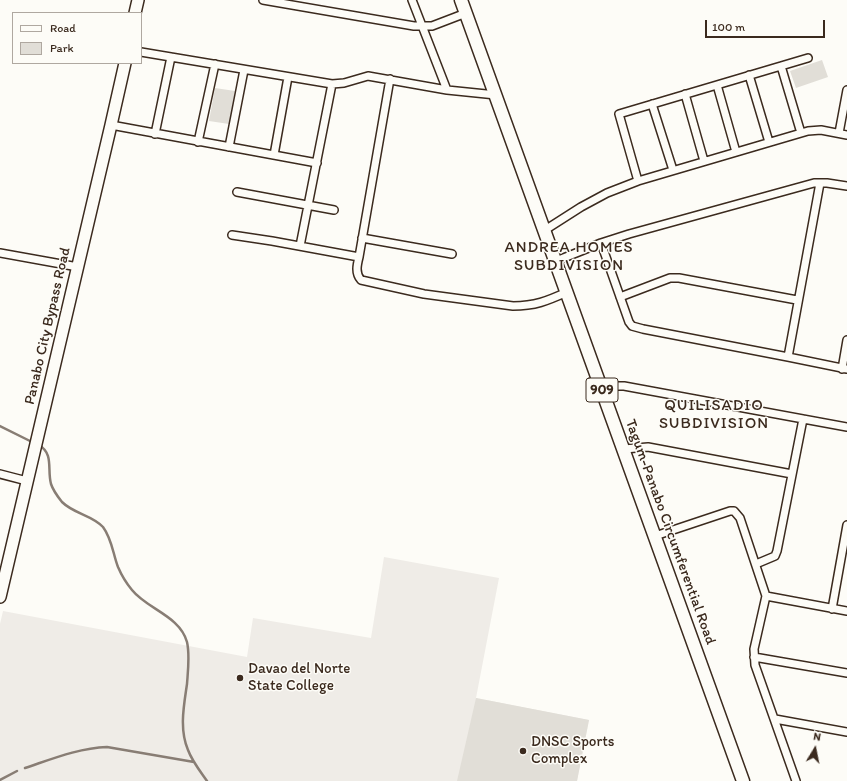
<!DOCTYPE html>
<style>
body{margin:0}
#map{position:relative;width:847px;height:781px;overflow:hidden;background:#fdfcf7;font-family:Itim,sans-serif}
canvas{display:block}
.legend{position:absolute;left:12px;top:12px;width:130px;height:52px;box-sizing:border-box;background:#fdfcf7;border:1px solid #afa8a0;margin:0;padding:5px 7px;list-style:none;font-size:12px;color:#3b2a1e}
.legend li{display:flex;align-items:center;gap:8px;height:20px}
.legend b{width:20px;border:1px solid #afa8a0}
.north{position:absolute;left:795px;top:729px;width:40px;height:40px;-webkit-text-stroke:3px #fdfcf7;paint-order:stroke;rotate:10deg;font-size:11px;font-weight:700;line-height:16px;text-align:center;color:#3b2a1e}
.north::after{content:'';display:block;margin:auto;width:14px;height:18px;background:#3b2a1e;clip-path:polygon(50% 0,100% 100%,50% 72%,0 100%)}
.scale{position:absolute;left:705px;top:20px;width:120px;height:18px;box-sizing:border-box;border:2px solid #3b2a1e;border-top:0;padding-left:5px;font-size:12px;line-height:14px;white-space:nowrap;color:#3b2a1e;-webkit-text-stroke:3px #fdfcf7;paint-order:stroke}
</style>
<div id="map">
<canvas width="847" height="781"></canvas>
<ul class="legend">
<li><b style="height:5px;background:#fdfcf7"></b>Road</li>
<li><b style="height:11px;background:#e1ded7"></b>Park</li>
</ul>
<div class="north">N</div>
<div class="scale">100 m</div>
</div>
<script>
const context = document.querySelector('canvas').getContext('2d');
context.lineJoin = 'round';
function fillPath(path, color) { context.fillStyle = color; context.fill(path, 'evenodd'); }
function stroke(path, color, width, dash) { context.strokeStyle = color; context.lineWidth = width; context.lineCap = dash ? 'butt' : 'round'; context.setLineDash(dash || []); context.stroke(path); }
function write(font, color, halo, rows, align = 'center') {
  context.font = font + ' Itim,sans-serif'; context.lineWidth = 3; context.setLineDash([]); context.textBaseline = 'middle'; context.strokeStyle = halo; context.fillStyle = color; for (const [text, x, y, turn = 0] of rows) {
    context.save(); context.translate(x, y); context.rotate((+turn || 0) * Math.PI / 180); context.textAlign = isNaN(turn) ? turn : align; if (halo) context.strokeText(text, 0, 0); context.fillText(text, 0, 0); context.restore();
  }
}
const built = new Path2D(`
 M384,557l115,21 -23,120 113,22 -12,61h-577v-157l3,-13 244,46 6,-39 118,20z`);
const green = new Path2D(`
 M822,60l6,17 -32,11 -6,-17z
 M215,88l20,3 -6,33 -20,-3z
 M476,698l113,22 -12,61h-120z`);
const stream = new Path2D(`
 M0,426l30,15
 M39,445c15,9 8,24 12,39 2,6 7,13 11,18 12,12 30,13 41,25 9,12 10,27 15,40 3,7 9,17 14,23 15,19 48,26 55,52 3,13 1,28 0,42 -3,21 -8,45 1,66 4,11 12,21 19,31
 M25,768c27,-9 54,-20 82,-21l87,15
 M0,780l17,-9`);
const minor = new Path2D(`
 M263,0l151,26h18l34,-13
 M412,0l35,90
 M141,52l191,32 12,-1 24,-7 79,14 49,5
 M781,66l20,67
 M749,75l20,67
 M717,85l19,67
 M685,94l19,67
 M652,104l21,66
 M111,125l206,38
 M839,133l8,-43
 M155,134l16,-77
 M198,142l17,-78
 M229,147l15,-77
 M274,155l14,-78
 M638,181l-19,-67 189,-56
 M237,192l97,18
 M545,230l36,-23 26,-14 31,-12 170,-50 13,-1 26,5
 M232,235l40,6 87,16c-2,8 -4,16 2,23l63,14 89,12c22,0 34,-5 54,-14
 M362,238l90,16
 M601,243l28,79 3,4 11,3 145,28 59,12
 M300,246l32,-162
 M0,253l78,14
 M359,257l31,-178
 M556,261l45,-18 28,-9 185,-51h13l20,3
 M620,297l50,-19h9l118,22
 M788,357l32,-174
 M842,369l5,-29
 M602,390l16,-4h6l223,41
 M624,449l24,-2 144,27
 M0,474l27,7
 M655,536l75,-25h4l6,7 26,78 -12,53 1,16 41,116
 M756,564l19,-8 2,-5 26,-132
 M766,596l81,15
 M832,609l15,-84
 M754,657l93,16
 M775,719l72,13`);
const secondary = new Path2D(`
 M135,13l3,-13
 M0,597l111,-472 14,-62`);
const primary = new Path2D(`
 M461,0l282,781`);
const markers = [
 [240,678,4,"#3b2a1e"],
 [523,751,4,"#3b2a1e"]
];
const shields = [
 [602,390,32]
];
const shieldNames = [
 ["909",602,390]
];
const streetNames = [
 ["Panabo City Bypass Road",48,326,-77],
 ["Tagum-Panabo Circumferential Road",670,532,70]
];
const poiNames = [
 ["Davao del Norte",248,669],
 ["State College",248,686],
 ["DNSC Sports",531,742],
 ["Complex",531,759]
];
const neighbourhoodNames = [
 ["ANDREA HOMES",569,248],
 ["SUBDIVISION",569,266],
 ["QUILISADIO",714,406],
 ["SUBDIVISION",714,424]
];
fillPath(built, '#efece7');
fillPath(green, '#e1ded7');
stroke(stream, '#887d74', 2.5);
stroke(minor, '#3b2a1e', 10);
stroke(secondary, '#3b2a1e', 14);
stroke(primary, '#3b2a1e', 15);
stroke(minor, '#fdfcf7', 7);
stroke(secondary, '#fdfcf7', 11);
stroke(primary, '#fdfcf7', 12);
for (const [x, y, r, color] of markers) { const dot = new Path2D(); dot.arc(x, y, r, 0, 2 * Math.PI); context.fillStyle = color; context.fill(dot); stroke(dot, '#fdfcf7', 1.5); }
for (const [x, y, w] of shields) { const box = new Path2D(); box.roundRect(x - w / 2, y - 12, w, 24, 3); context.fillStyle = '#fdfcf7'; context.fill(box); stroke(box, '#3b2a1e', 1); }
write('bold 14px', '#3b2a1e', null, shieldNames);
write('15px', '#3b2a1e', '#fdfcf7', streetNames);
write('15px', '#3b2a1e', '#fdfcf7', poiNames, 'left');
context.letterSpacing = '1px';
write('16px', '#3b2a1e', '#fdfcf7', neighbourhoodNames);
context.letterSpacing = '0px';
</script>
